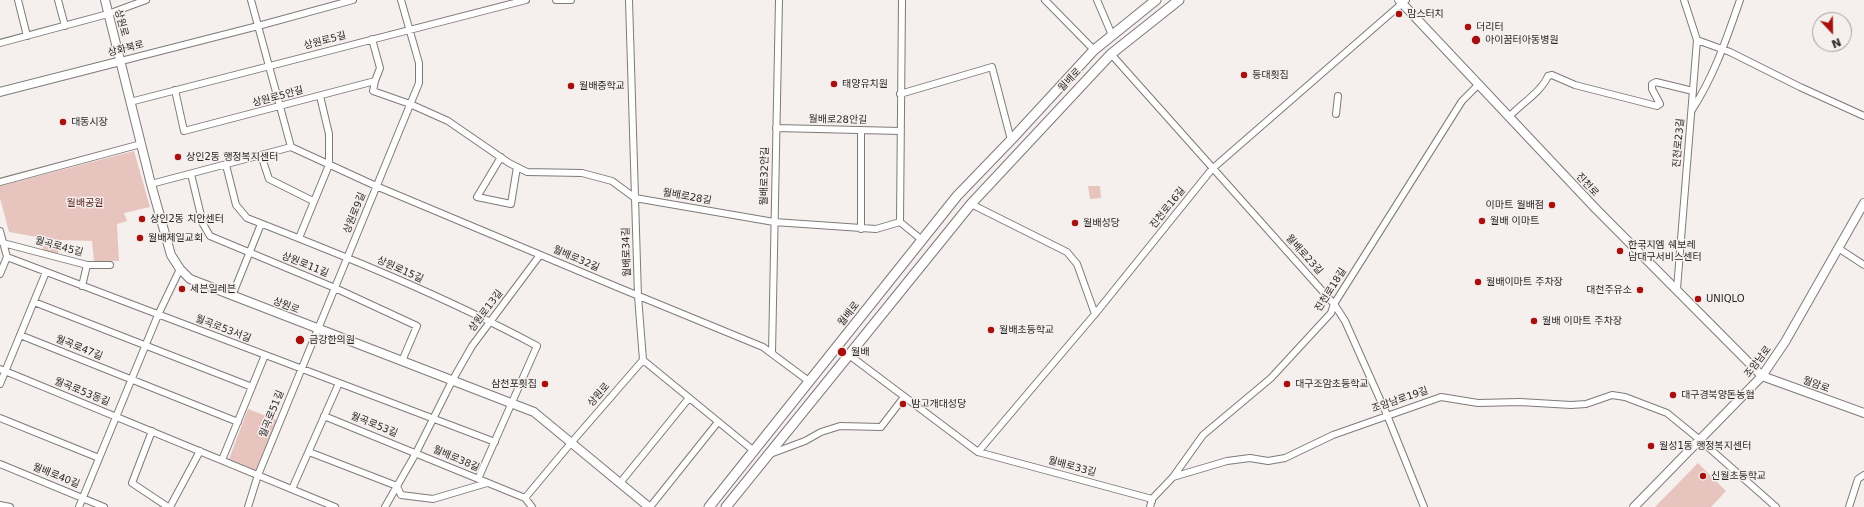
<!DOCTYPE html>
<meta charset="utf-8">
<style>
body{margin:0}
#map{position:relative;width:1864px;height:507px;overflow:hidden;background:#f5efee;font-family:"DejaVu Sans",sans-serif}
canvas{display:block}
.north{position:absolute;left:1812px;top:12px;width:40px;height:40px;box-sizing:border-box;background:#f5efee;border:1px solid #a39f9e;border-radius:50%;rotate:158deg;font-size:11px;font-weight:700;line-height:16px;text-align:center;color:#292727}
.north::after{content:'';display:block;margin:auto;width:14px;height:18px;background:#a6110f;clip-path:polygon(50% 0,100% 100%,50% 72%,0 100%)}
</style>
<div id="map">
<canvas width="1864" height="507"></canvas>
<div class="north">N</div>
</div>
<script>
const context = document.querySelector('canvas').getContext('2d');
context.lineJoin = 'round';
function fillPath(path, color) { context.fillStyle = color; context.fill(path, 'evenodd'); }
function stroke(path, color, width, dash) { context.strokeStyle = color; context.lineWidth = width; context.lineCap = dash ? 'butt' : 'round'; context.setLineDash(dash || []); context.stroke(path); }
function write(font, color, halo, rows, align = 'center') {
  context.font = font + ' "DejaVu Sans","Noto Sans KR",sans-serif'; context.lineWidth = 3; context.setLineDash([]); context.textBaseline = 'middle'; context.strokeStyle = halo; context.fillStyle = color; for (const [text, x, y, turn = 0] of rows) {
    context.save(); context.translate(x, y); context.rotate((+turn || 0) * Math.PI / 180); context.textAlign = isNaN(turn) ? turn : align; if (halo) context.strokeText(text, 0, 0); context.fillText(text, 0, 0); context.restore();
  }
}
const green = new Path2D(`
 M134,151l16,56 -26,6 3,8 -10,3 2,37h-25l-2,-20 -32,-1 -2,14 -15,-3v-13l-34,-6 -9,-34v-12z
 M1088,186h12l1,12 -11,1z
 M248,409l29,11 -21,50 -27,-11z
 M1698,463l28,28 -15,16h-56z`);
const street = new Path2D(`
 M18,0l9,36
 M58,0l7,26
 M251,0l40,147
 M556,0h15
 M629,0l9,296 5,64 111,91
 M1045,0l49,50
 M1097,0l15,35
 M1697,40l33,12 70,35 64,29
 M0,43l108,-29 38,-14
 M1111,54l223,250 11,17 42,94 37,92
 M121,61l137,-35 95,-26
 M375,81l-2,10 37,13 38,17 61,42 18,9 55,1 30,8 23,17 139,24 102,7 24,-7
 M175,90l9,41 191,-50 5,-13 -8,-29
 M900,94l92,-27 19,73
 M130,102l396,-102
 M1692,110c23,-36 34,-70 48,-110
 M1336,114l2,-18
 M1510,116c12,-13 31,-24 38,-40l4,-1 23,10 82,21 3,-2 -8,-15v-5l4,-2 37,9
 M776,128l124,3
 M261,155l8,24 44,22
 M501,157l-24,40 34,7 6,-37
 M226,165l10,40 11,13c98,38 197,78 290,128l-59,133
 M191,174l12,50 7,12 125,52 82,38 -15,35
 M0,182l141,-38
 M151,184l140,-37 85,39 241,101 146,60 47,35
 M971,204l96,48 10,12 18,50
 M900,222l2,-222
 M900,222l22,18
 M861,229v-99
 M0,231l7,26 -7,17
 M299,238l30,-73v-31l-9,-38
 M3,243l84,22h23
 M1838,248l26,17
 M7,257l488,185
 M82,286l5,-21
 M1677,289l20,-249 -13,-40
 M232,296l29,-72
 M34,302l218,85
 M20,335l218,87
 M772,353l7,-353
 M849,355l129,97 174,47v2
 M0,369l335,138
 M0,384l46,-112
 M324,416l201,82 7,9
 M0,418l99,40
 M152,431l-20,52 36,24
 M309,452l88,34 4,9 32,4 54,-16
 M978,452l117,-138 117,-145 194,-169
 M770,454l35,-13 16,-9 19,-6 41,1 23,-30
 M222,460l43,-105
 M0,464l104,43
 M1173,477l54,-16 23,-3 18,3 17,-3 48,-23 108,-38 37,6 42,-1 51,3 15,-1 26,-9 13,2 42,16 33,27 76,67
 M620,483l69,-85
 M292,489l47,-106
 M525,498l46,-55 72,-83
 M0,505l10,2
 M79,507l79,-192 22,-46
 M170,507l30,-56
 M248,507l10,-32 161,-392v-20l-18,-63
 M385,507l31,-54 36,-72 20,-35 68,-91
 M650,507l68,-85
 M1150,507l2,-8 21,-22 30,-42 68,-57 60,-65 3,-9 128,-203 17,-17
 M1849,507l9,-28 6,-4`);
const secondary = new Path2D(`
 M105,0l46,184 20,71 9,14 10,10 344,133 115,95
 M1399,0l197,209 166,167 102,37
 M0,92l121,-31
 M1634,507l128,-131 23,-34 79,-139`);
const primary = new Path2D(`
 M709,507l248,-311 54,-56 83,-90 62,-50
 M726,507l245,-303 140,-150 68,-54`);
const markers = [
 [1399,14,4,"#a6110f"],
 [1468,27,4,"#a6110f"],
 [1476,40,5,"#a6110f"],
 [1244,75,4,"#a6110f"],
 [834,84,4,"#a6110f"],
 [571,86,4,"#a6110f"],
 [63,122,4,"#a6110f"],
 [178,157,4,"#a6110f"],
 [1552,205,4,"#a6110f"],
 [142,219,4,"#a6110f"],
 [1482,221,4,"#a6110f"],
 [1075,223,4,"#a6110f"],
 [140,238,4,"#a6110f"],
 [1620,251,4,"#a6110f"],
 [1478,282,4,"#a6110f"],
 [182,289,4,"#a6110f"],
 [1640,290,4,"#a6110f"],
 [1698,299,4,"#a6110f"],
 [1534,321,4,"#a6110f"],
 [991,330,4,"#a6110f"],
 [300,340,5,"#a6110f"],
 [842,352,5,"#a6110f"],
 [545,384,4,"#a6110f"],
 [1287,384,4,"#a6110f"],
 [1673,395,4,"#a6110f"],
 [903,404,4,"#a6110f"],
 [1651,446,4,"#a6110f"],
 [1703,476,4,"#a6110f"]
];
const poiNames = [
 ["맘스터치",1407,14],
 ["더리터",1476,27],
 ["아이꿈터아동병원",1485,40],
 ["등대횟집",1252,75],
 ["태양유치원",842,84],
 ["월배중학교",579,86],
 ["대동시장",71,122],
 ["상인2동 행정복지센터",186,157],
 ["이마트 월배점",1544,205,"right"],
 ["상인2동 치안센터",150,219],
 ["월배 이마트",1490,221],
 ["월배성당",1083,223],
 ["월배제일교회",148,238],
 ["한국지엠 쉐보레",1628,245],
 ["남대구서비스센터",1628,257],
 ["월배이마트 주차장",1486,282],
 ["세븐일레븐",190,289],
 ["대천주유소",1632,290,"right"],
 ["UNIQLO",1706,299],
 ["월배 이마트 주차장",1542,321],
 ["월배초등학교",999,330],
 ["금강한의원",309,340],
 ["월배",851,352],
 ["삼천포횟집",537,384,"right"],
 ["대구조암초등학교",1295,384],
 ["대구경북양돈농협",1681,395],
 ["밤고개대성당",911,404],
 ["월성1동 행정복지센터",1659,446],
 ["신월초등학교",1711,476]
];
const streetNames = [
 ["상원로",121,23,75],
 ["상원로5길",325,41,-15],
 ["상화북로",126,49,-14],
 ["월배로",1070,80,-46],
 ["상원로5안길",278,97,-15],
 ["월배로28안길",838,120,1],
 ["진천로23길",1679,143,-85],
 ["월배로32안길",765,176,-89],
 ["진천로",1587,185,47],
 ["월배로28길",687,197,10],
 ["진천로16길",1168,208,-51],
 ["상원로9길",355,213,-68],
 ["월곡로45길",59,247,15],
 ["월배로34길",627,252,-92],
 ["월배로23길",1304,255,48],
 ["월배로32길",576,259,23],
 ["상원로11길",305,265,22],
 ["상원로15길",400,270,24],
 ["진천로18길",1331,290,-58],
 ["상원로",286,306,21],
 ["상원로13길",486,311,-53],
 ["월배로",849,314,-52],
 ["월곡로53서길",223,329,21],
 ["월곡로47길",79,348,22],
 ["조암남로",1758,362,-52],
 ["월암로",1816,385,20],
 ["월곡로53동길",82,392,22],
 ["상원로",599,395,-49],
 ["조암남로19길",1400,400,-19],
 ["월곡로51길",272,414,-68],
 ["월곡로53길",374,425,22],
 ["월배로38길",456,459,23],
 ["월배로33길",1072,467,15],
 ["월배로40길",56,476,22]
];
const parkNames = [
 ["월배공원",85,203]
];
fillPath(green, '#e7c4be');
stroke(street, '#7f7a7a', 8);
stroke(secondary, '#7f7a7a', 10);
stroke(primary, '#7f7a7a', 11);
stroke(street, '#fff', 6);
stroke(secondary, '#fff', 8);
stroke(primary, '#fff', 9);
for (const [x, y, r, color] of markers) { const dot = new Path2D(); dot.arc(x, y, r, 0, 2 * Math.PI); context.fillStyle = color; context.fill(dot); stroke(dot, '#f5efee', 1.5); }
write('10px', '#292727', '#f5efee', poiNames, 'left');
write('10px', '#292727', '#f5efee', streetNames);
write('10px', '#5b251f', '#f5efee', parkNames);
</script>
